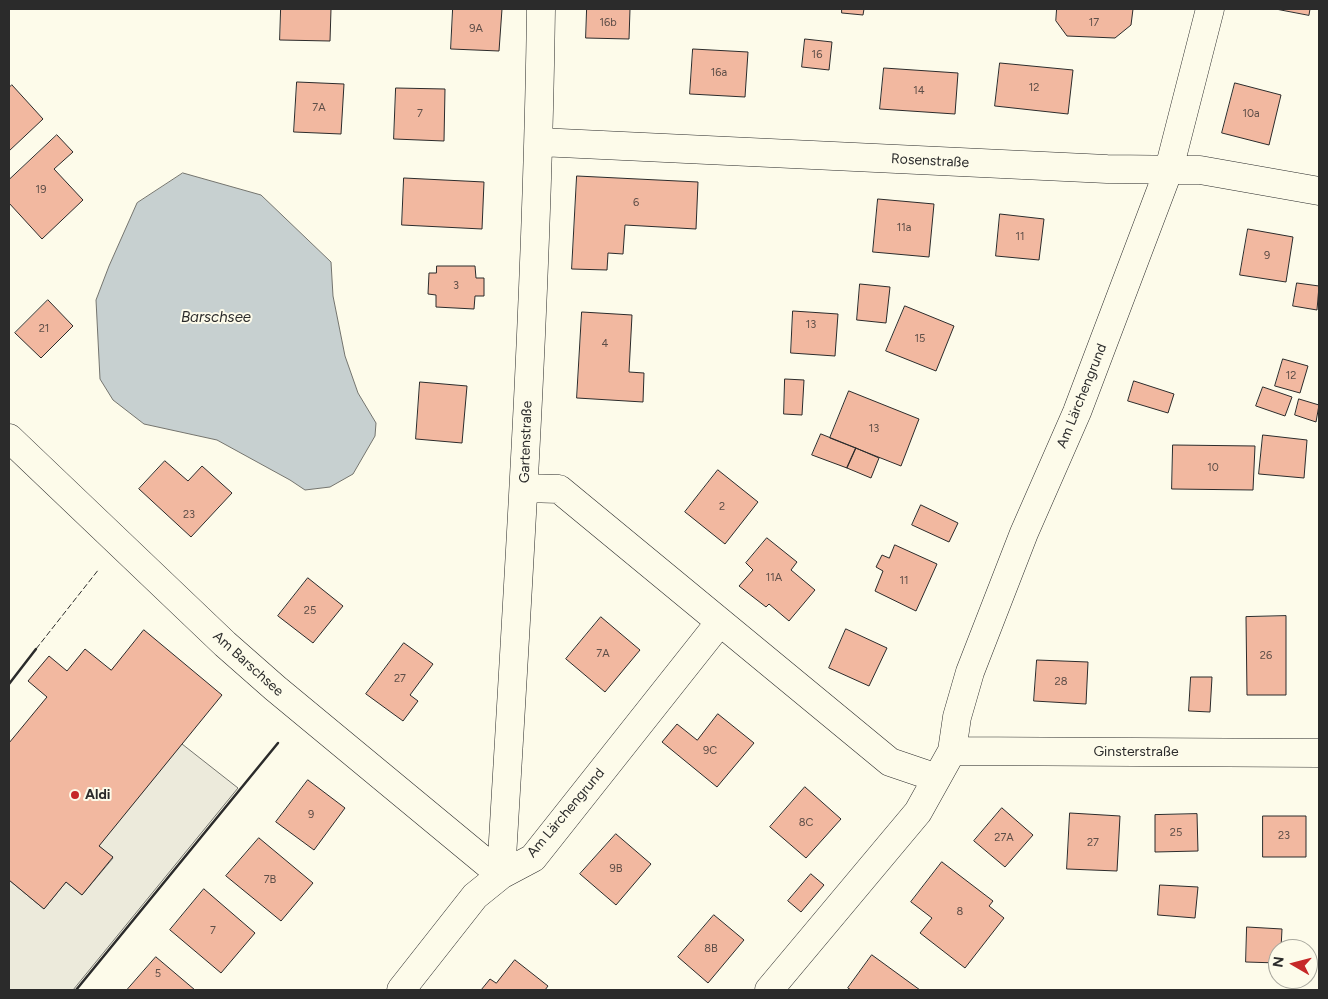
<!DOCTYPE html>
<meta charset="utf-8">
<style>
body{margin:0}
#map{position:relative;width:1328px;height:999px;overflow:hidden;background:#fdfbea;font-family:Figtree,sans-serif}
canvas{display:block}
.frame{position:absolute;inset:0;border:10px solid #2b2b2b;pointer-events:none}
.north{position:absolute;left:1268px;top:939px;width:50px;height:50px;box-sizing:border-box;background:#fdfbea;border:1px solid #a9a89e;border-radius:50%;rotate:278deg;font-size:14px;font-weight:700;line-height:20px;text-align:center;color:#2b2b2b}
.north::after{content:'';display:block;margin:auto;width:18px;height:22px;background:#c62828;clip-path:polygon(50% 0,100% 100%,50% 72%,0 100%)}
</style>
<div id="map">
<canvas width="1328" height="999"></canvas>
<div class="frame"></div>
<div class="north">N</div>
</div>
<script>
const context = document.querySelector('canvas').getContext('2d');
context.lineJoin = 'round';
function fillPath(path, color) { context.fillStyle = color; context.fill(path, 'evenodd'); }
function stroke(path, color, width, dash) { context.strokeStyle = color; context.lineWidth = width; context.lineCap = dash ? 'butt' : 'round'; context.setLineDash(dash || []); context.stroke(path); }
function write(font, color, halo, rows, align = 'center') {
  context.font = font + ' Figtree,sans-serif'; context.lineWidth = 4; context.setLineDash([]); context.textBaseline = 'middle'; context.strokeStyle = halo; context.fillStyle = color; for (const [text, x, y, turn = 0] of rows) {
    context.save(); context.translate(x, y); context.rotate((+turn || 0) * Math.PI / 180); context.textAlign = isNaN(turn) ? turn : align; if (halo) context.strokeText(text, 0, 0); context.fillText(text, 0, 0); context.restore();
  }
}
const parking = new Path2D(`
 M182,744l56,44 -165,202h-64v-110l35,29 22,-27 16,13 31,-37 -14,-12z`);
const water = new Path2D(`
 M183,173l78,22 70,67 2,34 12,60 13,37 18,30 -1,13 -22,38 -23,13 -25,3 -15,-10 -73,-40 -73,-16 -31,-24 -13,-21 -4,-79 13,-34 28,-63z`);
const building = new Path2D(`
 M281,9h50l-1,32 -50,-1z
 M453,9h49l-3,42 -48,-2z
 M587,9h43l-1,30 -43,-1z
 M842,9h22l-1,6 -21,-2z
 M1057,9h76l-2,16 -16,13 -48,-2 -11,-15z
 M1276,9h34l-1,6z
 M805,39l27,3 -3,28 -27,-3z
 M693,49l55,3 -3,45 -55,-3z
 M1000,63l73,7 -5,44 -73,-8z
 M884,68l74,5 -3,41 -75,-5z
 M297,82l47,2 -3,50 -47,-2z
 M1235,83l46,12 -12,50 -47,-12z
 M12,85l31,34 -34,32v-63z
 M396,88l49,1 -1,52 -50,-2z
 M57,135l16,17 -19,17 29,31 -41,39 -33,-36v-23z
 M577,176l121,6 -2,47 -71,-4 -2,29 -15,-1 -1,17 -35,-1z
 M404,178l80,4 -2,47 -80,-4z
 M878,199l56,5 -5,53 -56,-5z
 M1000,214l44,5 -5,41 -43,-4z
 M1248,229l45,8 -7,45 -46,-7z
 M437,266h38l1,12h8v18h-9l-1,13 -38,-2v-12l-8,-1 1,-21h7z
 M1297,283l22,3 -2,24 -24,-4z
 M860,284l30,3 -4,36 -29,-3z
 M48,300l25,26 -32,32 -26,-25z
 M905,306l49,20 -18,45 -50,-20z
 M793,311l45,3 -3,42 -44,-3z
 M582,312l50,3 -3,57 15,1 -1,29 -66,-4z
 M1283,359l25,7 -8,27 -25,-7z
 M785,379l19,1 -2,35 -18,-1z
 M1134,381l40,13 -6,19 -40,-12z
 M420,382l47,4 -5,57 -46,-4z
 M1263,387l29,10 -7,19 -29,-10z
 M849,391l70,28 -18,47 -71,-28z
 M1299,399l20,6 -3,17 -21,-7z
 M821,434l35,14 -9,20 -35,-13z
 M1263,435l44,5 -3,38 -45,-4z
 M1173,445l82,1 -2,44 -81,-1z
 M856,448l23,10 -8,20 -24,-10z
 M165,461l23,20 14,-15 30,27 -41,44 -52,-48z
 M718,470l40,32 -33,42 -40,-32z
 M921,505l37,18 -9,19 -37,-17z
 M767,538l30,24 -6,8 24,20 -26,31 -20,-17 -3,3 -27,-21 14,-16 -7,-7z
 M895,545l42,19 -21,47 -41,-20 8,-20 -7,-4 6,-12 7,3z
 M308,578l35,28 -30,37 -35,-27z
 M1286,616v79h-39l-1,-78z
 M601,617l39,33 -35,42 -39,-33z
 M846,629l41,19 -18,38 -40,-18z
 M144,630l78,65 -123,151 14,11 -31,38 -16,-13 -22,27 -35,-29v-137l38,-46 -19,-16 21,-25 18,15 18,-22 26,21z
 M404,643l29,21 -23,31 8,6 -15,20 -37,-27z
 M1037,660l51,2 -2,42 -52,-3z
 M1191,677h21l-2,35 -21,-1z
 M718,714l36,29 -37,44 -55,-45 15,-18 20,16z
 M308,780l37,28 -31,42 -38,-28z
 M805,787l36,32 -35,39 -36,-31z
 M1002,808l31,27 -28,32 -31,-26z
 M1070,813l50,3 -3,55 -50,-2z
 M1197,814l1,37 -43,1v-37z
 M1263,816h43v41h-43z
 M616,834l35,30 -35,41 -36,-31z
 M259,838l54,45 -32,38 -55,-45z
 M942,862l51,39 -4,5 15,12 -39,50 -45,-35 12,-15 -21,-16z
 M811,874l13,11 -23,27 -13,-11z
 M1160,885l38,2 -3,31 -37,-3z
 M204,889l51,44 -34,40 -51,-43z
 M714,915l30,25 -36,43 -30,-26z
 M1247,927l35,2 -1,20h-3v14l-32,-1z
 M872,955l48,35h-69l-3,-2z
 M156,957l39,33h-68z
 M515,960l33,26 -3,4h-64l9,-11 6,4z`);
const street = new Path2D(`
 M539,142l568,27 93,1 119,21
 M9,438l216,206 50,44 226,187
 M524,488l35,1 331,273 47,16
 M952,751l367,2
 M501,875c17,-289 36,-577 40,-866
 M401,990l74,-94 26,-21 32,-17 187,-236
 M769,990l149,-178 34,-61 5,-34 13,-45 54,-139 53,-121 92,-243 41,-160`);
const fence = new Path2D(`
 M36,649l63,-80`);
const wall = new Path2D(`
 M9,684l27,-35
 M76,990l202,-247`);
const markers = [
 [75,795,5,"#c62828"]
];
const numberNames = [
 ["16b",608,23],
 ["17",1094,23],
 ["9A",476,29],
 ["16",817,55],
 ["16a",719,73],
 ["12",1034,88],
 ["14",919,91],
 ["7A",319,108],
 ["7",420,114],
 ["10a",1251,114],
 ["19",41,190],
 ["6",636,203],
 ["11a",904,228],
 ["11",1020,237],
 ["9",1267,256],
 ["3",456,286],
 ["13",811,325],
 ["21",44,329],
 ["15",920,339],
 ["4",605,344],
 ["12",1291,376],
 ["13",874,429],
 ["10",1213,468],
 ["2",722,507],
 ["23",189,515],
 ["11A",774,578],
 ["11",904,581],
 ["25",310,611],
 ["7A",603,654],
 ["26",1266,656],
 ["27",400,679],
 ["28",1061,682],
 ["9C",710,751],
 ["9",311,815],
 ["8C",806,823],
 ["25",1176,833],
 ["23",1284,836],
 ["27A",1004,838],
 ["27",1093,843],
 ["9B",616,869],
 ["7B",270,880],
 ["8",960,912],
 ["7",213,931],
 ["8B",711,949],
 ["5",158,974]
];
const streetNames = [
 ["Rosenstraße",930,161,3],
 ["Am Lärchengrund",1082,396,-68],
 ["Gartenstraße",526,442,-88],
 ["Am Barschsee",248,664,42],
 ["Ginsterstraße",1136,752],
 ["Am Lärchengrund",566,813,-50]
];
const poiNames = [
 ["Aldi",85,795]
];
const waterNames = [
 ["Barschsee",216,318]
];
fillPath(parking, '#eceadb');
stroke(parking, '#74746e', 1);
fillPath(water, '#c7d0d0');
stroke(water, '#74746e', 1);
fillPath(building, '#f2b8a0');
stroke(building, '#2b2b2b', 1);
stroke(street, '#2b2b2b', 29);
stroke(street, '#fdfbea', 28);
stroke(fence, '#2b2b2b', 1, [6, 2.5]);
stroke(wall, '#2b2b2b', 2.5);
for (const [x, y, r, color] of markers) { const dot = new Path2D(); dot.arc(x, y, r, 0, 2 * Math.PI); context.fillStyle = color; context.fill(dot); stroke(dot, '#fdfbea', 2); }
write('11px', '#5d4e48', null, numberNames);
write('14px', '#2b2b2b', '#fdfbea', streetNames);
write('bold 14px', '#2b2b2b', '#fdfbea', poiNames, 'left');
write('italic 15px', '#2b2b2b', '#fdfbea', waterNames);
</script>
